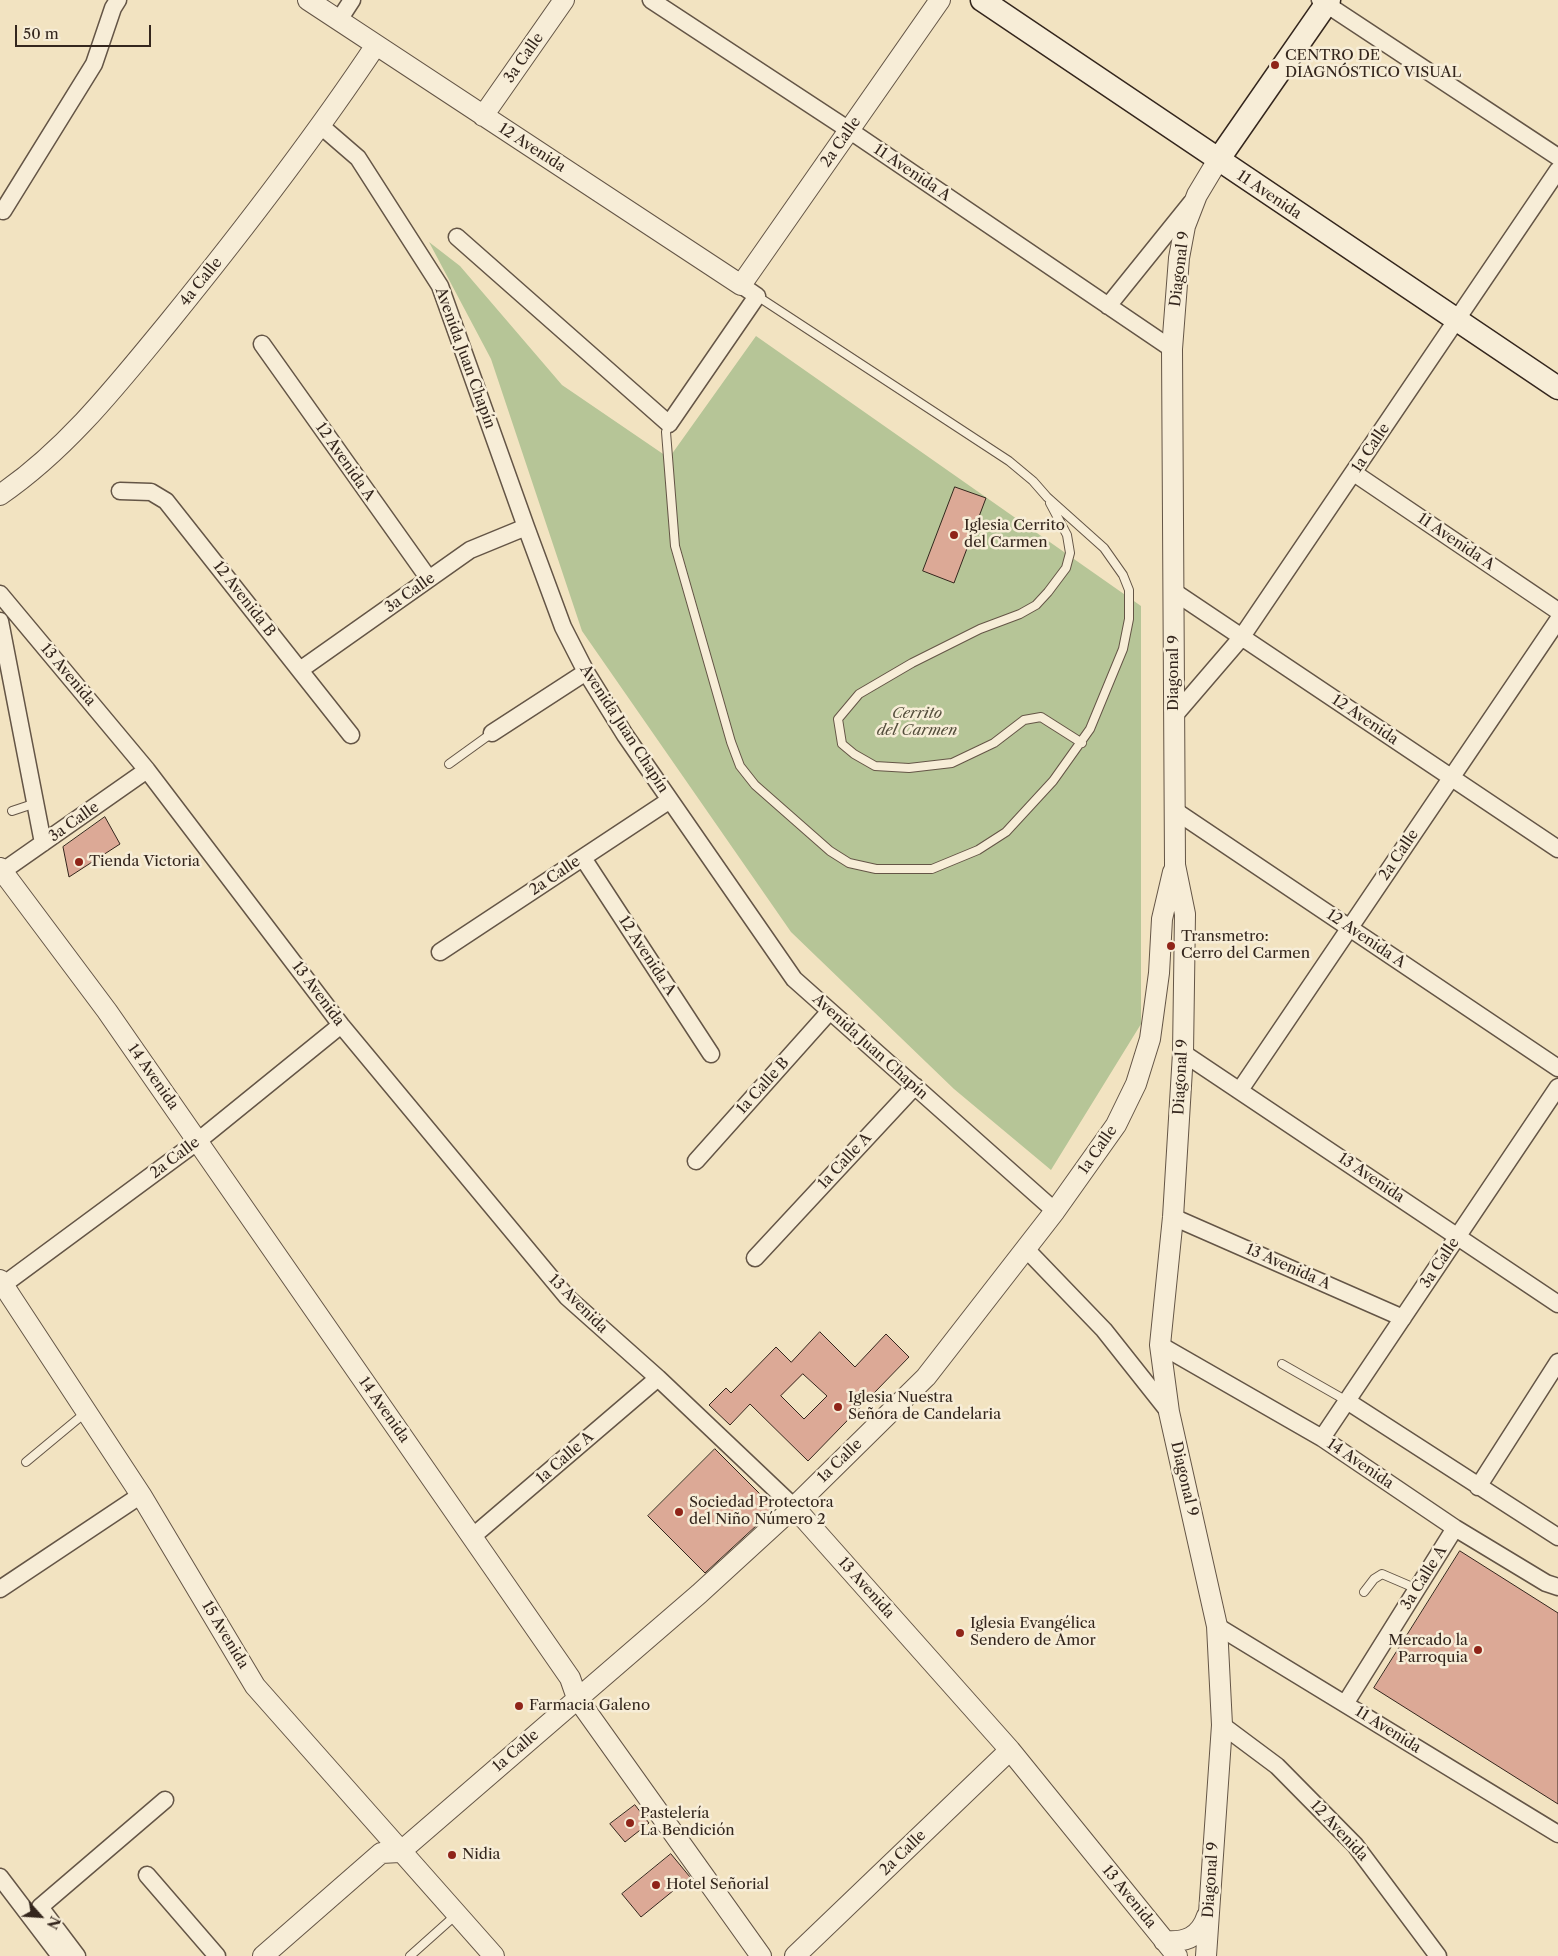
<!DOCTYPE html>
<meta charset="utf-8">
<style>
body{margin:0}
#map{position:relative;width:1558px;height:1956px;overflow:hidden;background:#f2e3c1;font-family:"Libre Caslon Text",serif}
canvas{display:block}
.north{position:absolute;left:15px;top:1891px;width:50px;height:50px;-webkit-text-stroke:4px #f7edd7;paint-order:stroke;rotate:116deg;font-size:14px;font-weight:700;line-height:20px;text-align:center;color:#34261d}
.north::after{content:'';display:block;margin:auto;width:18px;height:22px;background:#34261d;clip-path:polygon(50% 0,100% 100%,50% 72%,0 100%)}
.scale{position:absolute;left:15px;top:25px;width:136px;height:22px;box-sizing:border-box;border:2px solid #34261d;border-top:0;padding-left:6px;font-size:15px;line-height:18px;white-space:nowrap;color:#34261d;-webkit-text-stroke:4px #f7edd7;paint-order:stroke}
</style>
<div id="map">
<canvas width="1558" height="1956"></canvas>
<div class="north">N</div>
<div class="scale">50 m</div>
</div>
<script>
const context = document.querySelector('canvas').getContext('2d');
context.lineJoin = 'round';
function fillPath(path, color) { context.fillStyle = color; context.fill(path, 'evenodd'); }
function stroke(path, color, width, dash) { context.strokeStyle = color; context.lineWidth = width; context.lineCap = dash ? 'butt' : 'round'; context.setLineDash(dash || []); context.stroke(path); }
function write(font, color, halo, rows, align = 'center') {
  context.font = font + ' "Libre Caslon Text",serif'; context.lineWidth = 5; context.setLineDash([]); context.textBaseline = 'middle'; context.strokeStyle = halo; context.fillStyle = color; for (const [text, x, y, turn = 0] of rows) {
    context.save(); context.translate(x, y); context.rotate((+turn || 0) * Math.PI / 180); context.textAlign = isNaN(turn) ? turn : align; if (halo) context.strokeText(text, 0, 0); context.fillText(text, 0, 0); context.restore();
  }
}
const green = new Path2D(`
 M429,242l31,24 102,119 107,73 87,-122 385,270v418l-90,146 -97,-81 -163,-157 -209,-301 -91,-272z`);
const building = new Path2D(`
 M955,487l31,11 -32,85 -31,-12z
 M105,817l15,27 -51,33 -6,-30z
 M820,1332l35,35 31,-33 23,23 -101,104 -58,-57 -20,21 -21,-20 17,-17 5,5 45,-46 15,15zM803,1374l24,22 -23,23 -23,-23z
 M715,1449l55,55v9l-65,60 -57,-57z
 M1460,1551l98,62v191l-184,-116z
 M635,1805l14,18 -24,19 -15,-18z
 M671,1854l19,23 -49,40 -19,-23z`);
const service = new Path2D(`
 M669,424l-3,8 9,114 56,196 9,24 15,19 75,66 19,12 27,6h56l46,-19 28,-18 47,-51 37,-52 33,-80 6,-30v-29l-6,-15 -19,-27 -57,-51 -14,-16 -24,-20 -252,-165
 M1050,503l17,32 3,18 -4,15 -18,24 -12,13 -16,9 -40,15 -68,34 -53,31 -21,25 4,25 12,10 21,12 34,2 43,-5 42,-20 30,-23 17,-3 41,26
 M449,764l43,-31
 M12,811l24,-8
 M1282,1364l65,37
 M26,1462l59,-49
 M1364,1592l10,-13 8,-5 35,15
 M410,1956l47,-42`);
const minor = new Path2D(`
 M651,0l198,130 323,219
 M1320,0l238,157
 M339,20l13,-20
 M321,126l37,32 82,128 86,241 37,100 23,45 39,63 169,244 261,232
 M3,211l91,-147 19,-56 5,-8
 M457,237l212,187 88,-128 -16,-11
 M1108,306l83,-103
 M262,344l167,235
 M1354,473l204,138
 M120,491l31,1 15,9 185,234
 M1173,591l385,258
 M0,594l147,176 194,255 226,272 91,81 136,129
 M0,621l43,222
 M300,670l170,-120 56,-23
 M1174,716l67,-78 317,-468
 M492,733l94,-61
 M1174,810l384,258
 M583,858l128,196
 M0,873l147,-103
 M440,952l230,-152
 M1183,1053l375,251
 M1240,1090l318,-470
 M696,1161l134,-150
 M1173,1217l230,101
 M1026,1249l78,81 65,82
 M755,1258l160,-172
 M3,1285l195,-144 143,-116
 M1160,1345l162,93 133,90 91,55 12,4
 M1347,1401l211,136
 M1322,1438l236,-351
 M1478,1487l80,-125
 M472,1537l186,-159
 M0,1589l141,-94
 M1217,1626l341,208
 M1345,1704l110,-176
 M1222,1725l55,41 78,79 83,111
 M147,1875l70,81
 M0,1877l60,79
 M77,1956l-37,-49 125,-107`);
const tertiary = new Path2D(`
 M308,0l433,285 199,-285
 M483,116l81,-116
 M0,495c67,-46 117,-110 168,-172 73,-90 144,-182 208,-278
 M0,868l107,143 463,667 7,20 184,258
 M0,1280l141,215 114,191 239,270
 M794,1507l216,243 167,206
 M1164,1941c21,2 36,-4 43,-25
 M263,1956l118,-103 19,-1 299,-258 95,-87 132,-130 129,-166 61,-86 20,-41 14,-45 9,-66 3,-54 11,-47
 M795,1956l215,-206
 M1206,1956l16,-231 -5,-99 -48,-214 -9,-67 13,-128 10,-164 2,-139 -10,-49 -3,-516 7,-91 6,-32 12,-31 21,-35`);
const secondary = new Path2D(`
 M982,0l576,388
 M1218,160l111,-160`);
const markers = [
 [1275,65,5,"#8f2418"],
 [954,535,5,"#8f2418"],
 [79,862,5,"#8f2418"],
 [1171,946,5,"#8f2418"],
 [838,1407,5,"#8f2418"],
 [679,1512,5,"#8f2418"],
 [960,1633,5,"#8f2418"],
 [1478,1650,5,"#8f2418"],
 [519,1706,5,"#8f2418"],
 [630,1823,5,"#8f2418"],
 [452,1855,5,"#8f2418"],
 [656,1885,5,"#8f2418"]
];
const poiNames = [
 ["CENTRO DE",1285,56],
 ["DIAGNÓSTICO VISUAL",1285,73],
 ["Iglesia Cerrito",964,526],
 ["del Carmen",964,543],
 ["Tienda Victoria",89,862],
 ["Transmetro:",1181,937],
 ["Cerro del Carmen",1181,954],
 ["Iglesia Nuestra",848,1398],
 ["Señora de Candelaria",848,1415],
 ["Sociedad Protectora",689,1503],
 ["del Niño Número 2",689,1520],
 ["Iglesia Evangélica",970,1624],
 ["Sendero de Amor",970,1641],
 ["Mercado la",1468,1641,"right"],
 ["Parroquia",1468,1658,"right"],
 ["Farmacia Galeno",529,1706],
 ["Pastelería",640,1814],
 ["La Bendición",640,1831],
 ["Nidia",462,1855],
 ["Hotel Señorial",666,1885]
];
const streetNames = [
 ["3a Calle",524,58,-55],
 ["2a Calle",841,142,-55],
 ["12 Avenida",532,148,33],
 ["11 Avenida A",912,173,34],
 ["11 Avenida",1269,195,34],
 ["Diagonal 9",1180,269,-83],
 ["4a Calle",201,282,-51],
 ["Avenida Juan Chapín",465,358,70],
 ["1a Calle",1371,448,-56],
 ["12 Avenida A",345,462,55],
 ["11 Avenida A",1456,542,34],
 ["3a Calle",410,593,-35],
 ["12 Avenida B",244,599,52],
 ["Diagonal 9",1174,673,-90],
 ["13 Avenida",68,675,50],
 ["12 Avenida",1365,720,34],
 ["Avenida Juan Chapín",624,729,57],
 ["3a Calle",74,822,-35],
 ["2a Calle",1399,855,-56],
 ["2a Calle",555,876,-34],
 ["12 Avenida A",1366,939,34],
 ["12 Avenida A",647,956,57],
 ["13 Avenida",318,994,53],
 ["Avenida Juan Chapín",870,1047,42],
 ["14 Avenida",153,1077,55],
 ["Diagonal 9",1181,1077,-87],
 ["1a Calle B",763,1086,-48],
 ["1a Calle",1098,1150,-55],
 ["2a Calle",175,1158,-37],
 ["1a Calle A",845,1161,-47],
 ["13 Avenida",1371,1178,34],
 ["3a Calle",1440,1263,-56],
 ["13 Avenida A",1288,1267,24],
 ["13 Avenida",578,1304,45],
 ["14 Avenida",384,1410,55],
 ["1a Calle A",565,1458,-41],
 ["1a Calle",840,1461,-44],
 ["14 Avenida",1360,1464,34],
 ["Diagonal 9",1184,1479,77],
 ["3a Calle A",1424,1578,-58],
 ["13 Avenida",866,1588,48],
 ["15 Avenida",225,1635,59],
 ["11 Avenida",1388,1730,32],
 ["1a Calle",516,1751,-41],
 ["12 Avenida",1339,1831,47],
 ["2a Calle",903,1853,-44],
 ["Diagonal 9",1211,1880,-86],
 ["13 Avenida",1129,1897,51]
];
const parkNames = [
 ["Cerrito",917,714],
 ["del Carmen",917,731]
];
fillPath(green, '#b6c597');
fillPath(building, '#dca996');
stroke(building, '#34261d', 1);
stroke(service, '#645546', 10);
stroke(minor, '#645546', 19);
stroke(tertiary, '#645546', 22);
stroke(secondary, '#34261d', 25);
stroke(service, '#f7edd7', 8);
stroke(minor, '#f7edd7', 16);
stroke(tertiary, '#f7edd7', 20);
stroke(secondary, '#f7edd7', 22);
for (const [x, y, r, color] of markers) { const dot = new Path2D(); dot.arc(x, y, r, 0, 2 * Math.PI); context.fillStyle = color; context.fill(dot); stroke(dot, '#f7edd7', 2); }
write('15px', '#34261d', '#f7edd7', poiNames, 'left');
write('15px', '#34261d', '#f7edd7', streetNames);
write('italic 15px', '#544e3c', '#f7edd7', parkNames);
</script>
